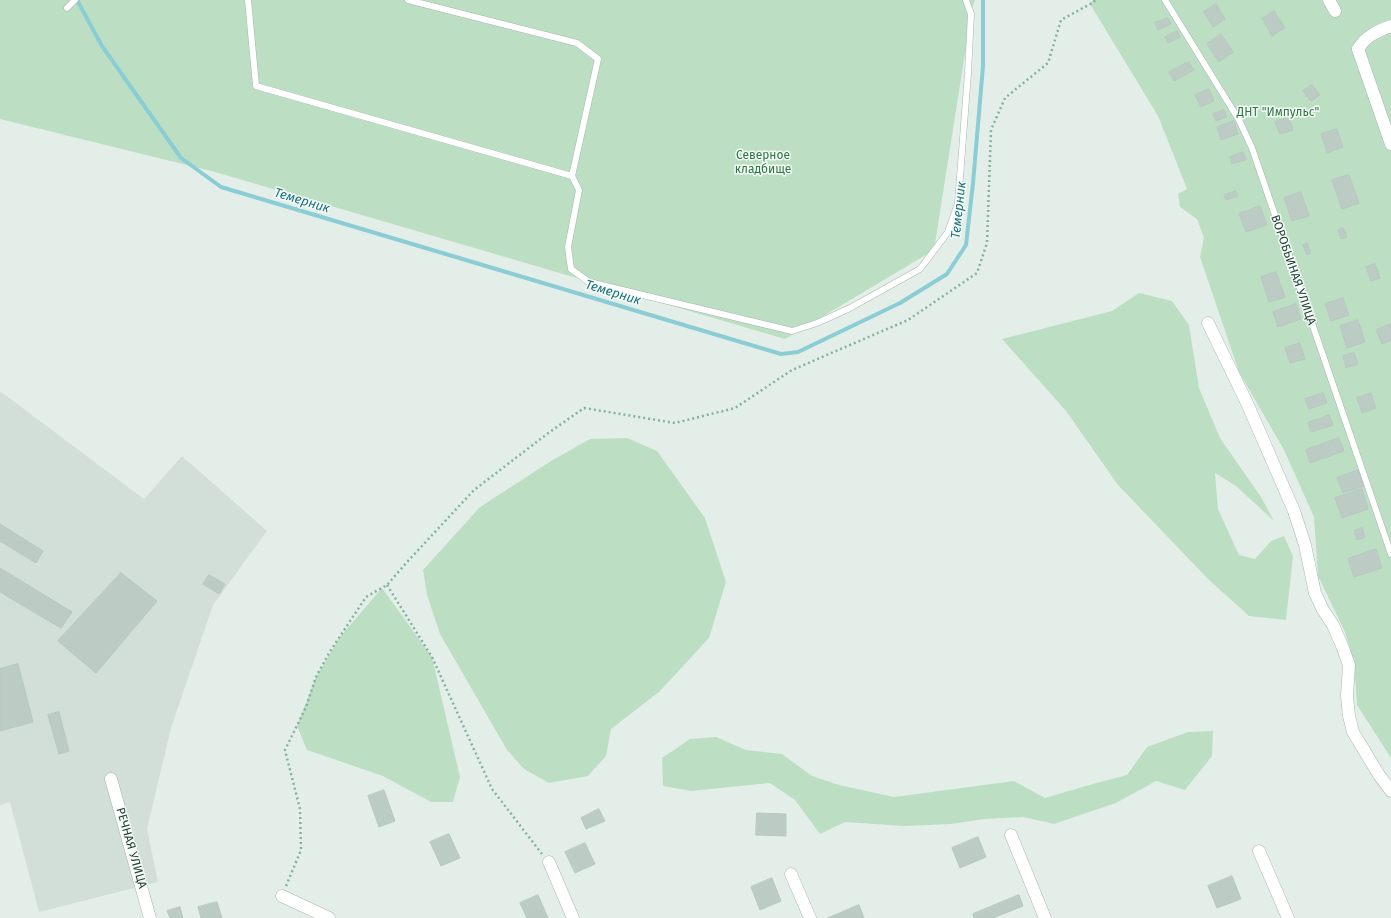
<!DOCTYPE html>
<meta charset="utf-8">
<style>
body{margin:0}
canvas{display:block;background:#e4eee9}
</style>
<canvas width="1391" height="918"></canvas>
<script>
const context = document.querySelector('canvas').getContext('2d');
context.lineJoin = 'round';
function fillPath(path, color) { context.fillStyle = color; context.fill(path, 'evenodd'); }
function stroke(path, color, width, dash) { context.strokeStyle = color; context.lineWidth = width; context.lineCap = dash ? 'butt' : 'round'; context.setLineDash(dash || []); context.stroke(path); }
function write(font, color, halo, rows, align = 'center') {
  context.font = font + ' "Fira Sans",sans-serif'; context.lineWidth = 3; context.setLineDash([]); context.textBaseline = 'middle'; context.strokeStyle = halo; context.fillStyle = color; for (const [text, x, y, turn = 0] of rows) {
    context.save(); context.translate(x, y); context.rotate((+turn || 0) * Math.PI / 180); context.textAlign = isNaN(turn) ? turn : align; if (halo) context.strokeText(text, 0, 0); context.fillText(text, 0, 0); context.restore();
  }
}
const built = new Path2D(`
 M0,391l144,108 38,-43 85,75 -54,74 -42,123 -24,101 11,53 -119,30 -29,-110 -10,3z`);
const green = new Path2D(`
 M0,0h975l-3,9 -38,241 -149,89 -570,-167 -215,-53z
 M1093,0h298v758l-34,-53 -3,-43 -9,-30 -27,-56 -4,-59 -30,-67 -45,-78 -39,-115 4,-19 -7,-19 -17,-12 -2,-13 9,-5 -29,-73 -68,-112z
 M1139,293l33,8 17,24 10,63 21,50 41,59 13,24 -38,-35 -21,-13 3,36 21,46 16,4 16,-18 13,-5 9,20 -7,64 -37,-4 -41,-37 -90,-94 -52,-74 -64,-72 110,-28z
 M627,438l30,13 48,67 21,64 -17,56 -50,54 -48,37 -5,27 -18,20 -39,7 -25,-14 -17,-19 -67,-116 -13,-39 -4,-25 57,-63 71,-46 39,-22z
 M382,588l50,69 28,120 -7,25h-22l-48,-26 -76,-26 -10,-24 19,-49 24,-40z
 M1213,731l-1,25 -27,34 -29,-9 -40,22 -62,21 -31,-7 -38,2 -34,5 -47,2 -59,-4 -25,12 -25,-34 -25,-17 -79,8 -28,-5 -1,-28 28,-19 26,-2 30,13 36,4 30,22 27,9 55,12 120,-16 31,17 44,-13 38,-10 20,-28 41,-15z`);
const stream = new Path2D(`
 M77,0l25,46 79,112 40,29 560,167 17,-2 102,-49 47,-29 19,-29 7,-62 10,-117v-66`);
const building = new Path2D(`
 M1216,4l9,15 -12,8 -9,-15z
 M1274,11l11,17 -13,8 -10,-17z
 M1168,18l3,6 -13,6 -3,-7z
 M1177,31l3,6 -12,6 -3,-6z
 M1221,34l12,18 -14,10 -12,-18z
 M1189,62l5,8 -20,11 -5,-9z
 M1312,85l8,10 -9,6 -8,-10z
 M1209,89l5,12 -13,6 -6,-12z
 M1224,110l3,7 -11,4 -3,-7z
 M1289,117l4,13 -13,4 -5,-12z
 M1234,121l4,13 -17,6 -4,-13z
 M1337,129l6,18 -16,6 -6,-19z
 M1243,152l3,8 -14,4 -2,-7z
 M1349,175l10,28 -17,6 -10,-29z
 M1236,191l2,5 -12,4 -2,-5z
 M1301,192l8,24 -17,5 -8,-23z
 M1260,206l7,19 -21,7 -7,-18z
 M1343,228l4,9 -6,2 -3,-9z
 M1307,243l4,10 -4,2 -4,-10z
 M1375,264l5,14 -9,3 -5,-14z
 M1276,272l9,25 -16,5 -8,-25z
 M1343,298l6,17 -18,6 -6,-17z
 M1296,304l5,15 -23,8 -5,-15z
 M1358,320l7,22 -18,6 -7,-22z
 M1391,324v16l-9,4 -6,-14z
 M1300,343l5,16 -15,4 -5,-15z
 M1354,353l4,11 -12,4 -3,-12z
 M1323,393l4,10 -18,6 -4,-10z
 M1371,393l5,15 -14,5 -5,-15z
 M1329,415l4,10 -22,7 -3,-9z
 M1339,438l5,13 -34,12 -4,-13z
 M1359,470l5,16 -21,7 -6,-15z
 M1362,489l6,20 -26,9 -7,-20z
 M0,524l43,27 -7,12 -36,-22z
 M1362,528l3,9 -8,3 -3,-9z
 M1376,549l6,19 -28,9 -6,-18z
 M0,568l72,44 -11,16 -61,-36z
 M121,573l36,28 -61,72 -38,-32z
 M209,575l16,9 -6,10 -16,-10z
 M18,664l15,58 -33,9v-62z
 M59,712l10,39 -10,3 -11,-39z
 M384,790l11,31 -16,6 -11,-31z
 M599,809l6,12 -19,8 -5,-11z
 M757,813l29,1v22l-30,-1z
 M449,834l11,24 -19,8 -11,-24z
 M978,837l8,20 -26,11 -8,-20z
 M585,843l10,21 -20,9 -10,-21z
 M1232,876l9,23 -24,9 -9,-22z
 M772,878l9,23 -21,9 -9,-23z
 M538,895l10,23h-21l-7,-15z
 M1019,895l4,11 -30,12h-19l-1,-4z
 M217,902l5,16h-21l-3,-11z
 M859,905l5,13h-36z
 M180,907l3,11h-13l-3,-7z`);
const path = new Path2D(`
 M387,585l45,72 60,132 50,65
 M286,886l15,-36 -1,-41 -15,-59 21,-43 10,-30 13,-24 37,-56 21,-12 21,-24 66,-71 73,-56 37,-26 91,15 60,-15 57,-38 116,-50 69,-47 10,-30 4,-113 14,-32 43,-35 13,-43 33,-18 1,-2`);
const lane = new Path2D(`
 M248,0l8,86 316,90 26,-117 -21,-16 -169,-43
 M1165,0l74,120 13,28 139,406
 M67,8l8,-8
 M572,176l7,14 -11,57 3,22 18,13 203,49 25,-8 33,-15 70,-39 28,-37 10,-29 10,-130 3,-59 -5,-14`);
const street = new Path2D(`
 M1329,0l6,11
 M1391,26c-14,5 -25,10 -33,23l33,95
 M1208,323l39,80 47,108 11,34 10,48 8,17 10,15 10,23 6,17 -2,31 2,20 4,16 26,43 12,16
 M111,779l39,139
 M1011,835l34,83
 M1259,851l29,67
 M549,862l24,56
 M791,874l19,44
 M282,896l47,22`);
const parkNames = [
 ["ДНТ \"Импульс\"",1278,113],
 ["Северное",763,156],
 ["кладбище",763,170]
];
const streetNames = [
 ["ВОРОБЬИНАЯ УЛИЦА",1293,270,71],
 ["РЕЧНАЯ УЛИЦА",131,848,74]
];
const waterNames = [
 ["Темерник",302,201,17],
 ["Темерник",959,210,-84],
 ["Темерник",613,293,17]
];
fillPath(built, '#d2ded8');
fillPath(green, '#bcdfc4');
stroke(stream, '#8bcdd4', 4);
fillPath(building, '#bcccc4');
stroke(building, '#b6c8bf', 1);
stroke(lane, '#a6b6b0', 7);
stroke(street, '#a6b6b0', 13);
stroke(path, '#83b2a1', 2.5, [2, 3]);
stroke(lane, '#fff', 6);
stroke(street, '#fff', 12);
write('12px', '#2b7844', '#f5faf7', parkNames);
write('12px', '#224036', '#f5faf7', streetNames);
write('italic 13px', '#1b737e', '#f5faf7', waterNames);
</script>
